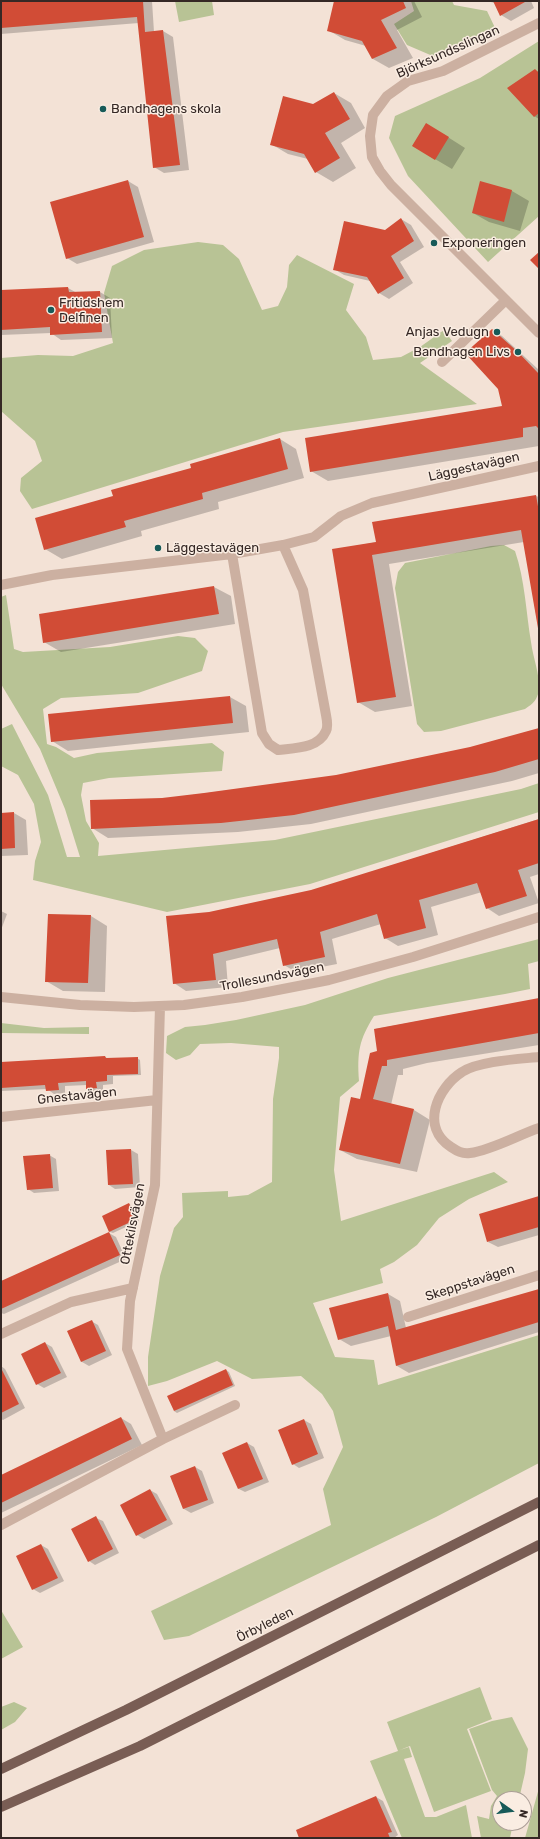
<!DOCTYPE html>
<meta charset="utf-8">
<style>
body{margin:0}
#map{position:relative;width:540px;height:1839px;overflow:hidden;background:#f3e2d6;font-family:Rubik,sans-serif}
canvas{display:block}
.frame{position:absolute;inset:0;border:2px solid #352825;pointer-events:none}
.north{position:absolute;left:492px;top:1791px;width:40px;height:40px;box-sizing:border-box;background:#faede2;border:1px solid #ab9e96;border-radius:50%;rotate:104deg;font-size:11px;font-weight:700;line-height:16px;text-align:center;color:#352825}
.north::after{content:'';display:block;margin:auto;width:14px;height:18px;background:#175a58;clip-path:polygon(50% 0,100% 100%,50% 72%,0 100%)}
</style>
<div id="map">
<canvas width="540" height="1839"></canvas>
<div class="frame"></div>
<div class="north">N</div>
</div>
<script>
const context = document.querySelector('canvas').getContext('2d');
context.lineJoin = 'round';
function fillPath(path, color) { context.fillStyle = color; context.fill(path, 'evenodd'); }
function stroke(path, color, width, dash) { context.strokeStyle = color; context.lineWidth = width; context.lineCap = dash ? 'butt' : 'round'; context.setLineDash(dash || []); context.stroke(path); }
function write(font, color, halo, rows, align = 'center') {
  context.font = font + ' Rubik,sans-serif'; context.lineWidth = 3; context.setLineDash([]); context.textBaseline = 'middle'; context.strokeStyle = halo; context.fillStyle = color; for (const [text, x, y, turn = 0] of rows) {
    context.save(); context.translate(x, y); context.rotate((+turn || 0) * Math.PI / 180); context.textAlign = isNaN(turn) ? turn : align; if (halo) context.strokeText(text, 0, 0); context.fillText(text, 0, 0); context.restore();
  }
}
const green = new Path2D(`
 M175,1h37l2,14 -35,7z
 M411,1h41l2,4 33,6 10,21 -62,25 -28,-12 -13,-21 20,-13z
 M539,41v175l-51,46 -80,-86 -19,-38 6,-22 85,-38z
 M198,242l25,3 16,14 23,51 16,-4 9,-19 2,-22 8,-10 57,29 -8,26 20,27 7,23 28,-3 19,-10 24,-17 8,11 -32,22 57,41 -194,28 -251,77 -12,-18 1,-13 21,-17 -7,-20 -34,-30v-53l37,-3 35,1 40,-13 -9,-50 8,-27 32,-16z
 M504,545l11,6c10,29 11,61 16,91 2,16 9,32 8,48 -2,10 -5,13 -14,19l-84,22 -17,1 -7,-8 -22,-136 3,-16 7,-9 86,-17z
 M6,595l8,54 9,3 87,-5 68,-11 17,2 13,13 -6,20 -64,22 -77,5 -18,11 4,35 9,3 18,11 23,-5 115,-10 12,9 -2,19 -113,7 -26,5 -2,12 5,26 13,22 -1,13 177,-16 246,-51 18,-6v29l-229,72 -143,28 -134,-32 2,-19 6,-19 -7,-38 -16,-29 -17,-9v-37l11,-5 36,71 19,62h13l-15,-48 -25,-60 -39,-65v-87z
 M539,939v22l-11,3 2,25 -25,5 -131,22c-15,24 -17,36 -15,65l-19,16 -6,73 7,51 153,-49 14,10 -39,17 -30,19 -22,27 -23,17 -14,7 3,14 -70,20 22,54 39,3 4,25 161,-50v128l-103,54 -247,119 -25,4 -13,-29 180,-86 -8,-36 20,-42 -10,-36 -11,-17 -21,-18 -49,3 -35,-18 -50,20 -19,5v-29l12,-81 14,-48 9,-11 -1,-24 46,-2v6l20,-2 24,-13 1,-83 6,-41v-11l-48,-4 -31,1 -10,11 -14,5 -10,-7 1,-17 18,-9 20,-2 31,-5 69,-15 83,-27z
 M1,1023l43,5 45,-1v7l-88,-1z
 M1,1610l22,37 -22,12z
 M480,1687l12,32 -25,10 24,62 -57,21 -24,-66 -10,4 9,-3 3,10 -8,2 21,58h11l30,-12 6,33h-70l-32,-77 28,-10 -11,-29z
 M14,1702l13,6 -12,14 -14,8v-23z
 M512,1717l16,32 -3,24 -6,26h-19v24h13l-3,15h-29l-4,-22 12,3 2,-13 6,-10 -5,-6 -23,-61 23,-8z
 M539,1788v50h-14z`);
const shadow = new Path2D(`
 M15,1h137l2,31 9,-1 10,6 16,133 -25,3 -10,-6 -15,-144 -138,11v-32z
 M335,1h79l8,16 -25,13 16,28 -24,10 -16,-9 -7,-13 -21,-6 -17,-10z
 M486,1h45l3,7 -23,13 -10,-6 -6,-12z
 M535,70l4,2v47l-5,-3z
 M334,93l17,10 14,25 -24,15 15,25 -23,14 -17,-10 -8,-13 -20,-5 -17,-10 43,-39z
 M443,134l22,14 -13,21 -17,-10z
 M128,181l10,6 16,55 -77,22 -10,-6z
 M481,183l31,8 17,10 -9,30 -31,-9 -16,-9z
 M401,219l10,6 13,22 -24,15 13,21 -24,16 -10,-6 -9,-12 -26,-6 -10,-6z
 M68,288l9,5 23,-1 10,6 2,40 -51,2 -10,-7 -50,2v-44z
 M492,330l10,6 37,34v63h-1l1,13 -211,35 -17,-10 192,-64z
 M280,439l16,10 8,29 -86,24 1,7 -78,22 1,5 -80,23 -17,-10 69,-52z
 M536,496l3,1v135l-15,-90 -135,22 23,142 -37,6 -17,-10 -25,-152 44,-8z
 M214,587l17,9 4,28 -174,28 -17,-10z
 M230,697l16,9 3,26 -181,19 -16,-10z
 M539,729v44l-27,8 -201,43 -73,8 -130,6 -16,-10 70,-29 174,-23 134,-28z
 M14,813l12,7 2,35 -27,1v-42z
 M539,819v55l-9,3 9,26 -40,13 -12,-8 -5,-16 -51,15 7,28 -40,11 -13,-8 -4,-14 -49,15 5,25 -41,8 -12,-7 -4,-17 -54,13 2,26 -42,4 -12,-8 35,-70 102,-22z
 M1,911l6,3 -6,16z
 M91,916l16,10 -2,66 -42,-1 -17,-10z
 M539,999v46l-112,18 -24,6v6h-5l-7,30 23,5 16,10 -13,52 -60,-13 -17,-9 21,-50 17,-48 -3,-23z
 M105,1057l4,2 28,-1 3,2 1,15 -28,1v8l-10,1v6l-9,1 -7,-4v-3l-22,1v7l-11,1 -7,-5 -46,2v-28z
 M131,1150l7,4 2,33 -25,2 -6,-4 -2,-34z
 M49,1155l7,4 3,32 -25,2 -6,-4z
 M539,1197v38l-41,12 -10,-5z
 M129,1204l3,2 7,15 -26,12 -3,-1 -7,-15z
 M109,1233l7,4 10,22 -122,55 -3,-1v-31z
 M539,1290v42l-130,41 -12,-7 -6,-30 -40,10 -12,-7 49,-45 12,7 6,27z
 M91,1321l7,4 14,30 -23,11 -7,-4 -14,-31z
 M45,1343l7,4 15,30 -23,11 -7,-4z
 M1,1366l4,3 20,39 -22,12 -2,-1z
 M226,1370l3,2 6,14 -58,27 -3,-2z
 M121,1418l10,6 11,21 -141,68v-37z
 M304,1420l7,4 13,34 -25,10 -6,-4z
 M247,1443l7,4 15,35 -24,10 -6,-3z
 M195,1467l7,4 12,32 -23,10 -7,-4 -13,-32z
 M150,1490l7,4 16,30 -29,15 -7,-4z
 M96,1518l7,3 16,32 -24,12 -6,-4z
 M41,1545l7,4 16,32 -24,12 -7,-4z
 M376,1797l7,4 15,34 -4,3h-94l-3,-8z`);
const building = new Path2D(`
 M1,1h142l2,31 18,-2 17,135 -27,3 -16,-151 -136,11z
 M334,1h69l3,7 -25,12 16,28 -25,11 -10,-18 -35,-10z
 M493,1h31l1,1 -25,14z
 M535,69l4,4v40l-5,4 -27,-29z
 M334,92l16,27 -25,14 15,25 -25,15 -11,-19 -34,-9 13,-49 30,8z
 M426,123l23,14 -14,23 -23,-14z
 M128,180l16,57 -78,22 -16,-57z
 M480,181l32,9 -8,32 -32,-9z
 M401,218l13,23 -23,15 13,22 -26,16 -11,-17 -34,-7 11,-49 41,9z
 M539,252v17l-9,-9z
 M68,287l1,5 31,-1 2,41 -52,3v-8l-49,3v-40z
 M492,329l26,23 21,22v55l-3,-3 -13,2v9l-213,35 -5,-34 197,-32 -4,-17 -33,-36z
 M280,438l8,31 -86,24 1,6 -79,22 2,6 -82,23 -9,-32 78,-22 -2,-6 80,-22 -1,-4z
 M536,495l3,17v122l-18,-104 -149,25 24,142 -39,6 -25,-154 44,-7 -4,-20z
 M214,586l5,28 -176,29 -4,-29z
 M230,696l3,27 -182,19 -3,-28z
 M539,728v31l-44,13 -201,43 -73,8 -130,6 -1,-29 72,-2 42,-5 132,-18 134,-28z
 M14,812l1,36 -14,1v-36z
 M539,819v44l-21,7 9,26 -41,13 -9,-26 -58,17 7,28 -42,11 -7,-25 -57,18 5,25 -42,9 -6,-27 -64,15 3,26 -43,4 -7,-68 43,-4 102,-22z
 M48,914l43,1 -3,68 -43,-1z
 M539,998v35l-152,27v6h-5l-9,33 41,10 -14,55 -61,-14 12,-53 9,2 10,-46 7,-2 -3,-22z
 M105,1056l1,2 32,-1v17l-31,1v6l-11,1 1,6 -11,1v-8l-28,2 1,7 -13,1 -1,-6 -44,3v-26z
 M131,1149l2,35 -25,1 -2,-35z
 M50,1154l3,34 -26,2 -4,-34z
 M539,1196v31l-52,15 -8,-28z
 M129,1203l8,16 -28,13 11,23 -119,54v-28l108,-49 -7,-16z
 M539,1289v33l-143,44 -8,-40 -50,14 -9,-32 59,-15 8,37z
 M92,1320l14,31 -25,11 -14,-31z
 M45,1342l16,31 -25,12 -15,-31z
 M1,1368l18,36 -18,9z
 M226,1369l7,16 -59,26 -7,-15z
 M121,1417l11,22 -131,64v-28z
 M304,1419l14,35 -26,11 -14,-35z
 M247,1442l16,37 -25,10 -16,-36z
 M195,1466l13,34 -25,9 -13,-33z
 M150,1489l17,31 -31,16 -16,-31z
 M96,1516l17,33 -25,13 -17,-33z
 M41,1544l17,34 -26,12 -16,-34z
 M376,1796l16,36 -4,1 2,5h-91l-3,-8z`);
const minor = new Path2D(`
 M539,23l-96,48 -35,10 -21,15 -14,19 -3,21 2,21 8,14 11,14 148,148
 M442,362l64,-62
 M232,554l30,179 7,11 9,6c16,-2 40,-1 48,-19 2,-4 1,-11 0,-16l-23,-125 -20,-45
 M1,585l51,-10 180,-21 51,-9 31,-8 27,-21 31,-13 167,-37
 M1,997l79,8 54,2 50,-2 58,-8 87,-17 84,-23 126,-40
 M160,1006l-5,179 -25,116 -3,48 36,90
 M539,1057c-20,2 -61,4 -77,15 -25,16 -42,55 -11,75 6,4 11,7 19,6 22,-3 48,-18 69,-25
 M1,1117l156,-17
 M408,1317l131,-42
 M1,1334l70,-32 62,-14
 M1,1525l162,-86 72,-34`);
const major = new Path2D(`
 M1,1769l125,-59 413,-208
 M1,1807l139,-61 399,-201`);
const markers = [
 [103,109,4,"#175a58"],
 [434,243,4,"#175a58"],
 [51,310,4,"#175a58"],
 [497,332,4,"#175a58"],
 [518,352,4,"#175a58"],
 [158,548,4,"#175a58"]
];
const streetNames = [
 ["Björksundsslingan",448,52,-24],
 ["Läggestavägen",474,467,-13],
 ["Trollesundsvägen",272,977,-11],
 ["Gnestavägen",77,1096,-6],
 ["Ottekilsvägen",133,1224,-79],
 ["Skeppstavägen",470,1283,-18],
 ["Örbyleden",265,1625,-27]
];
const poiNames = [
 ["Bandhagens skola",111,109],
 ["Exponeringen",442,243],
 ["Fritidshem",59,303],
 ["Delfinen",59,318],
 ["Anjas Vedugn",489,332,"right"],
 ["Bandhagen Livs",510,352,"right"],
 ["Läggestavägen",166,548]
];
fillPath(green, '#b8c395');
fillPath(shadow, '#0003');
fillPath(building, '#d14c36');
stroke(minor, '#ccb0a1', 10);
stroke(major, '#795d54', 10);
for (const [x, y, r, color] of markers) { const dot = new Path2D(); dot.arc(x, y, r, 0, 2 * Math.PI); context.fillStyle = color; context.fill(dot); stroke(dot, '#faede2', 1.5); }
write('13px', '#352825', '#faede2', streetNames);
write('13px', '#352825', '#faede2', poiNames, 'left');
</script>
